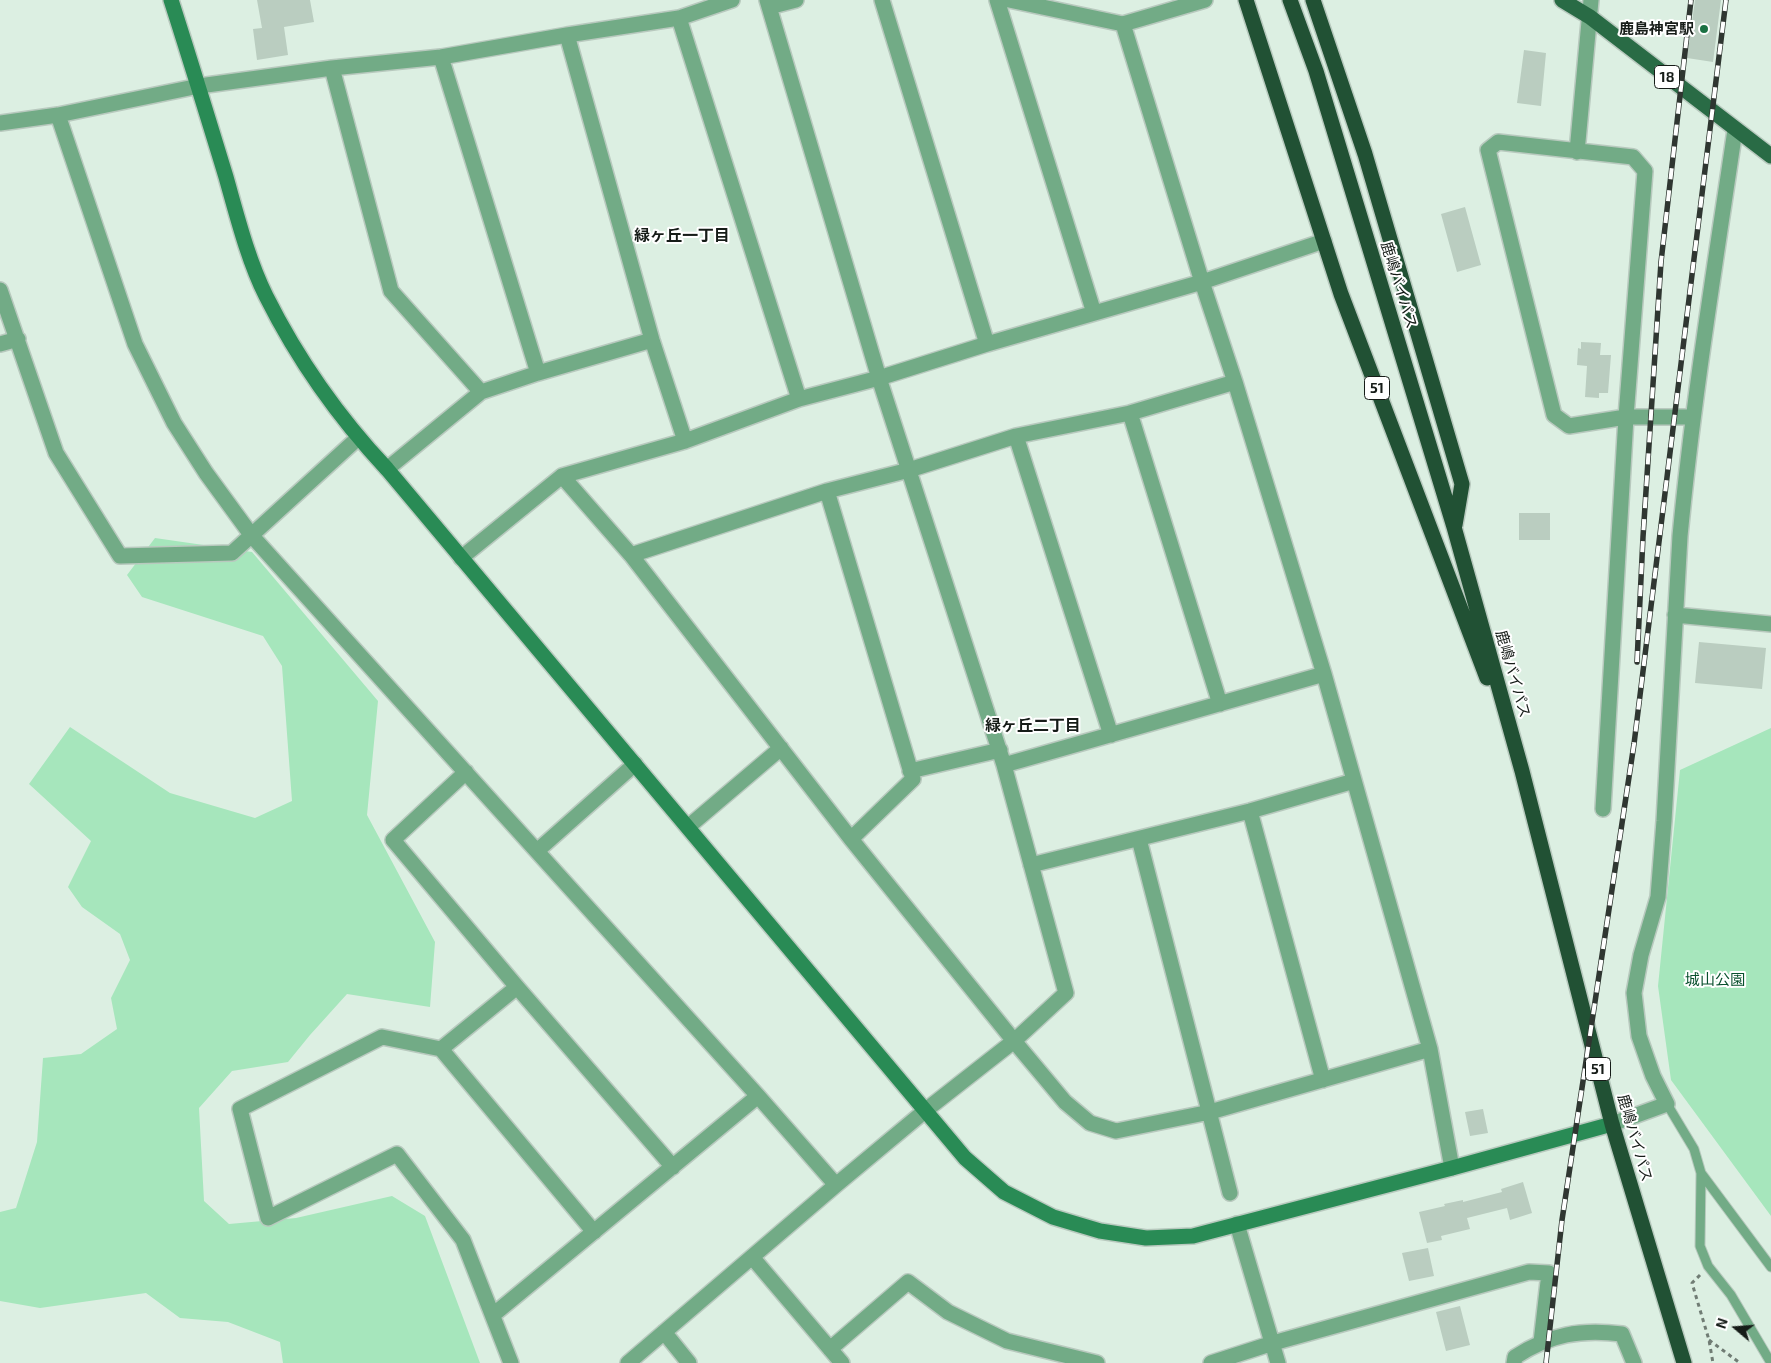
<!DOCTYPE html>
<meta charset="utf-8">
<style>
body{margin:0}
#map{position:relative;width:1771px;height:1363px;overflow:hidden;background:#dcefe2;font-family:"Exo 2",sans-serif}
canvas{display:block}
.north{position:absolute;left:1711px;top:1303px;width:50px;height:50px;-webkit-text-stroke:4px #fff;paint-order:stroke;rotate:288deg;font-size:14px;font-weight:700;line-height:20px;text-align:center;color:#161c18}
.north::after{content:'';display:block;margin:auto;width:18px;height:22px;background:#161c18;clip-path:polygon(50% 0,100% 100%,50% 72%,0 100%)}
</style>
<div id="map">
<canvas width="1771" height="1363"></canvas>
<div class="north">N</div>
</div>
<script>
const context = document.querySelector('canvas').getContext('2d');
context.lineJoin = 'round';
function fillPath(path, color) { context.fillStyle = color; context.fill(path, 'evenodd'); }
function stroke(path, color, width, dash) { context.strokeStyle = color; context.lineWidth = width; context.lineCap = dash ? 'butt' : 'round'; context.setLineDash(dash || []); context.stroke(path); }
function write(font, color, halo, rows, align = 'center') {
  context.font = font + ' "Exo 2","Noto Sans JP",sans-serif'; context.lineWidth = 4; context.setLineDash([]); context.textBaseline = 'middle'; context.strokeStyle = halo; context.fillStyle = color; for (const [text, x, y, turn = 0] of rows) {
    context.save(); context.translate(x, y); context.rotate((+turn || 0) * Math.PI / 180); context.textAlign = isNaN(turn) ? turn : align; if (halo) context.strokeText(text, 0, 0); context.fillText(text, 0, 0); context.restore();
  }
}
const green = new Path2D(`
 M155,538l97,14 126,149 -11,114 68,127 -5,65 -83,-13 -37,41 -22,27 -56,9 -33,37 5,93 25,23 67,-6 96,-22 33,20 55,147h-197l-3,-21 -52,-20 -48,-4 -34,-25 -106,15 -40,-7v-89l16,-4 21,-66 6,-84 38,-4 36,-25 -6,-31 19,-38 -10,-26 -38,-27 -14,-20 23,-46 -62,-57 41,-57 100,66 85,25 37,-17 -10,-135 -19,-30 -121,-39 -15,-22z
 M1771,728v488l-100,-136 -13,-94 22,-216z`);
const building = new Path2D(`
 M257,0h53l4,22 -30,5 4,28 -31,5 -4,-31 9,-1z
 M1695,0h26l-8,62 -26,-4z
 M1524,50l22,3 -5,53 -24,-3z
 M1465,207l16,58 -24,7 -16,-58z
 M1581,342l20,1 -1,12h11l-3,38h-9v5l-14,-1 2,-31 -10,-1 1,-17 3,1z
 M1519,513h31v27h-31z
 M1699,642l67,6 -4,41 -67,-6z
 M1483,1109l5,24 -18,3 -5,-24z
 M1523,1182l9,31 -22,7 -3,-12 -40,10 3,11 -29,7 1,4 -15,3 -8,-31 26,-6 -1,-2 19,-4v2l39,-10 -1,-3z
 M1428,1248l6,28 -25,5 -7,-28z
 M1460,1306l10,39 -24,6 -10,-39z`);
const path = new Path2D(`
 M1700,1275l-8,8 17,57 4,23
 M1709,1340l31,23`);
const lane = new Path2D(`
 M1667,1104l27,45 7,24 -1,73 8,20 23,29 40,68
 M1701,1173l70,94`);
const street = new Path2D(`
 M882,0l105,344
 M997,0l97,313
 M1009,0l114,24
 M1205,0l-82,24 79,258 33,100 89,292 106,375 22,119
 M769,7l27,-7
 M679,18l120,381
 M567,35l85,305 33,101
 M441,57l97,316
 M332,68l59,223 90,101
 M58,115l77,229 39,79 32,50 46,63 506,560 78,89
 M0,123l58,-8 141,-29 133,-18 109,-11 126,-22 112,-17 53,-18
 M1577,152l14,-152
 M0,290l56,163 64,103 112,-3 126,-115
 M0,344l18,-5
 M1130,413l90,291
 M1016,436l95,299
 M387,469l94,-77 57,-19 114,-33
 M562,476l69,79 220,284 163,202 51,61 25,21 26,8 94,-19 220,-63
 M827,491l86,288 -62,60
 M631,555l196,-64 82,-21 107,-34 114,-23 105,-31
 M461,558l101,-82 123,-35 114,-42 80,-21 108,-34 215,-62 122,-41
 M1675,615l96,9
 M1004,765l320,-91
 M910,771l90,-21
 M466,772l-73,68 124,147 156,180
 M1603,809l23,-392 19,-246 -12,-14 -135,-15 -10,8 66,265 15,11 57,-9h67
 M1250,811l73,269
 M688,827l93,-79
 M1139,839l91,354
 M537,851l98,-87
 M1031,865l219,-54 104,-30
 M441,1049l153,183
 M1612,1124l55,-20 -14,-28 -14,-40 -5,-43 7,-38 17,-58 6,-76 16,-285c13,-136 35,-271 55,-406
 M1237,1224l41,139
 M752,1257l90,106
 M493,1315l265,-219
 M664,1332l25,31
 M830,1349l78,-67 40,30 59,29 90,22
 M511,1363l-48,-123 -66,-86 -129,64 -28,-109 142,-72 59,12 76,-62
 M628,1363l208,-178 90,-75 88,-69 52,-48 -62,-228 -125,-387 -112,-378
 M1211,1363l62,-20 256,-71 20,1 -8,69
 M1514,1363l1,-6c35,-23 66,-28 107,-23l12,29`);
const secondary = new Path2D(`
 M171,0c19,59 37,118 55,177 11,39 22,83 40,119 31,62 74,123 121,173l578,689 39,34 49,25 47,14 46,7 47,-2 259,-68 160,-44`);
const primary = new Path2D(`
 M1562,0l28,17 181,139`);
const highway = new Path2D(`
 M1246,0l95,294 146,384
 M1290,0l26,71 138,456 68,244 90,353 72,239
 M1313,0l52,154 97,330 -7,41`);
const rail = new Path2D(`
 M1637,662l6,-125 18,-275 30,-262
 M1546,1363l16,-143 72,-476 92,-744`);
const markers = [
 [1704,29,5,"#1b7143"]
];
const shields = [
 [1667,77,25],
 [1377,388,25],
 [1598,1069,25]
];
const shieldNames = [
 ["18",1667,77],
 ["51",1377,388],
 ["51",1598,1069]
];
const poiNames = [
 ["鹿島神宮駅",1694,29]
];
const streetNames = [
 ["鹿嶋バイパス",1399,285,73],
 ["鹿嶋バイパス",1513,674,74],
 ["鹿嶋バイパス",1635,1138,74]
];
const parkNames = [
 ["城山公園",1715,980]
];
const neighbourhoodNames = [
 ["緑ヶ丘一丁目",682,236],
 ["緑ヶ丘二丁目",1033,726]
];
fillPath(green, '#a6e6bc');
fillPath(building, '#bacdc0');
stroke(lane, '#b8c9be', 11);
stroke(street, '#b8c9be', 18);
stroke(secondary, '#b8c9be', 18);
stroke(primary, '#b8c9be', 18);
stroke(highway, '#b8c9be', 18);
stroke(path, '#707c74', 3, [4, 4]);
stroke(lane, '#72ab86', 9);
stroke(street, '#72ab86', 15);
stroke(secondary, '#298b55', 15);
stroke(primary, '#296b45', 15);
stroke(highway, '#215134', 15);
stroke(rail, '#2f3631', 5.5);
stroke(rail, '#fff', 4, [11]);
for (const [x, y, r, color] of markers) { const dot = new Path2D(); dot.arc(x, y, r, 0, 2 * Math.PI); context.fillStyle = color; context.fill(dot); stroke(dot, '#fff', 2); }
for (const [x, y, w] of shields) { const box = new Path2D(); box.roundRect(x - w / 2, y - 11.5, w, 23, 4); context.fillStyle = '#fff'; context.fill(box); stroke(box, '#161c18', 1); }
write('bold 14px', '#161c18', null, shieldNames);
write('bold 15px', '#161c18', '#fff', poiNames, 'right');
write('15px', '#161c18', '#fff', streetNames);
write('15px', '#08502d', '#fff', parkNames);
write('bold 16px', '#161c18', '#fff', neighbourhoodNames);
</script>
